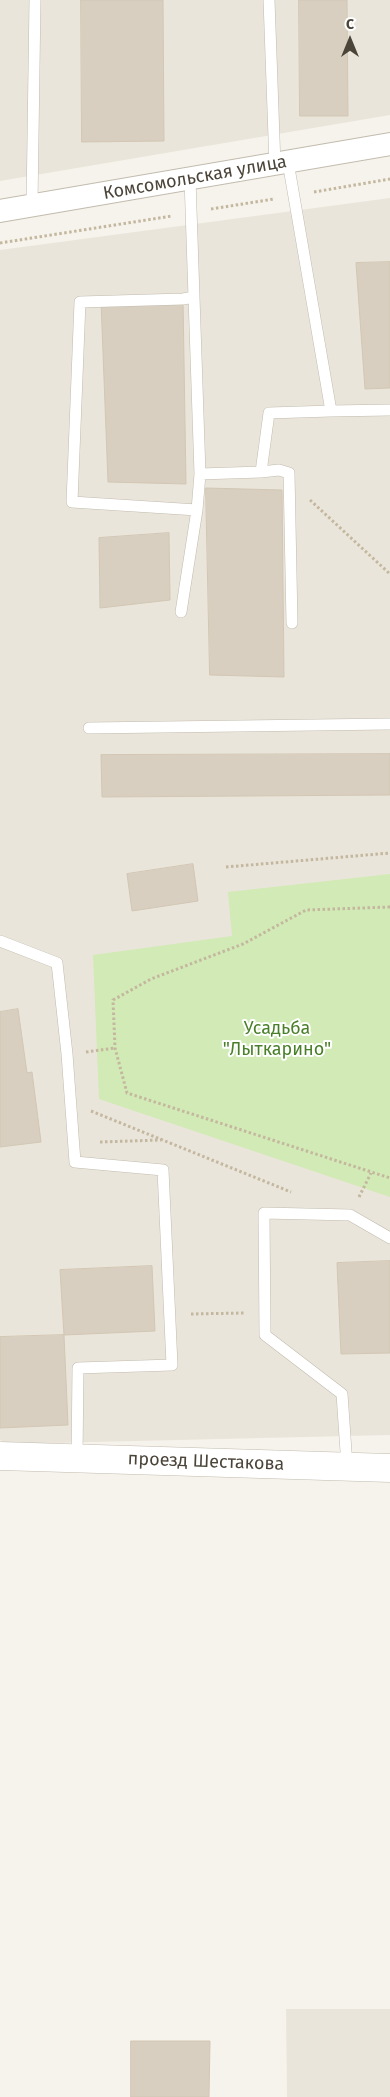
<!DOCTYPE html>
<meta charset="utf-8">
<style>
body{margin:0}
#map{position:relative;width:390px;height:2097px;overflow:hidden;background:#f6f3ec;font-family:"Fira Sans",sans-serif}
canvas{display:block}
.north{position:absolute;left:325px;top:15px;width:50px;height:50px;-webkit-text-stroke:4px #fff;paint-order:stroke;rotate:0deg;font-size:14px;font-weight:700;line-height:20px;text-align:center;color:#4b4439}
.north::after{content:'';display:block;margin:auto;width:18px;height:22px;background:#4b4439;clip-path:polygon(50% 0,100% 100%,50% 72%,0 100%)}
</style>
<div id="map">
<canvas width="390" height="2097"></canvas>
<div class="north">С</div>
</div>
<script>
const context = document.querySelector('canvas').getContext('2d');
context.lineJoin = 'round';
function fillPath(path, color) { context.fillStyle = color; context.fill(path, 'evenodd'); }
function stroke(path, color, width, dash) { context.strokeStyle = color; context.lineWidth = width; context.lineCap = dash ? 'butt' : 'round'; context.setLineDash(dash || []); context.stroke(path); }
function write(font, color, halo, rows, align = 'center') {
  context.font = font + ' "Fira Sans",sans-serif'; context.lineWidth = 4; context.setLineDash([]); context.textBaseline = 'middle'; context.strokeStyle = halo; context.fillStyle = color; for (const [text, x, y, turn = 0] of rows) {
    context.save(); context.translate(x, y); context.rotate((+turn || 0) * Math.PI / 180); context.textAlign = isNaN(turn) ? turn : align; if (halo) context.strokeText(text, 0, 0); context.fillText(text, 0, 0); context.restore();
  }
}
const residential = new Path2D(`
 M0,0h390v115l-390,66z
 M390,198v1237l-382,9 -8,-4v-1190z
 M286,2009h104v88h-103z`);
const green = new Path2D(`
 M390,874v323l-291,-98 -6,-144 139,-19 -4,-44z`);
const building = new Path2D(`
 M81,0h82l1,141 -82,1z
 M299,0h48l1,116h-48z
 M390,262v126l-25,1 -9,-126z
 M183,299l3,185 -78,-2 -7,-181z
 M206,488l76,2 2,187 -74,-2z
 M169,533l1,67 -70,8 -1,-70z
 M390,754v41l-288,2 -1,-42z
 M193,864l5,37 -66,10 -5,-37z
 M18,1009l9,64 5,-1 9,70 -41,5v-135z
 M390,1261v92l-49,1 -4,-91z
 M152,1266l3,65 -91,4 -4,-65z
 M64,1335l4,90 -68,3v-91z
 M131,2041h79l-1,56h-78z`);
const path = new Path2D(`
 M314,192l76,-13
 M211,209l63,-10
 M0,243l172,-27
 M310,500l80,74
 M226,867l164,-14
 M390,907l-84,3 -63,34 -92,35 -38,21 2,48 12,45 263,85
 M86,1052l29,-4
 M91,1111l200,81
 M100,1142l61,-2
 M359,1197l12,-24
 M191,1314l53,-1`);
const service = new Path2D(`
 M269,0l6,165
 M288,162l43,249 59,-1
 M190,179l10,295 61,-2
 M32,206l3,-206
 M194,297l-11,2 -103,3 -8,200 125,8 3,-36
 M181,612l16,-102
 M292,623l-3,-150 -10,-3 -18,2 8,-59 62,-2
 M89,728l301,-4
 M0,941l57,22 10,91 8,108 88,8 9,195 -94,3 -1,91
 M347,1466l-5,-72 -77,-59 -1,-122 86,2 40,23`);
const minor = new Path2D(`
 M0,211l390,-67`);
const tertiary = new Path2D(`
 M0,1456l390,12`);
const streetNames = [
 ["Комсомольская улица",195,178,-10],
 ["проезд Шестакова",206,1462,2]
];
const parkNames = [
 ["Усадьба",277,1029],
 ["\"Лыткарино\"",277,1050]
];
fillPath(residential, '#eae5da');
fillPath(green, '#d2eab5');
fillPath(building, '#d8cfc1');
stroke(building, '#d3c7b4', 1);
stroke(service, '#c2bbae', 12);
stroke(minor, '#c2bbae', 24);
stroke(tertiary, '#c2bbae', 29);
stroke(path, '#c4b79f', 3, [2.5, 2.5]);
stroke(service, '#fff', 11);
stroke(minor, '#fff', 22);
stroke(tertiary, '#fff', 28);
write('18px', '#4b4439', '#fff', streetNames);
write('18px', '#4a7f2a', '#fff', parkNames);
</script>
